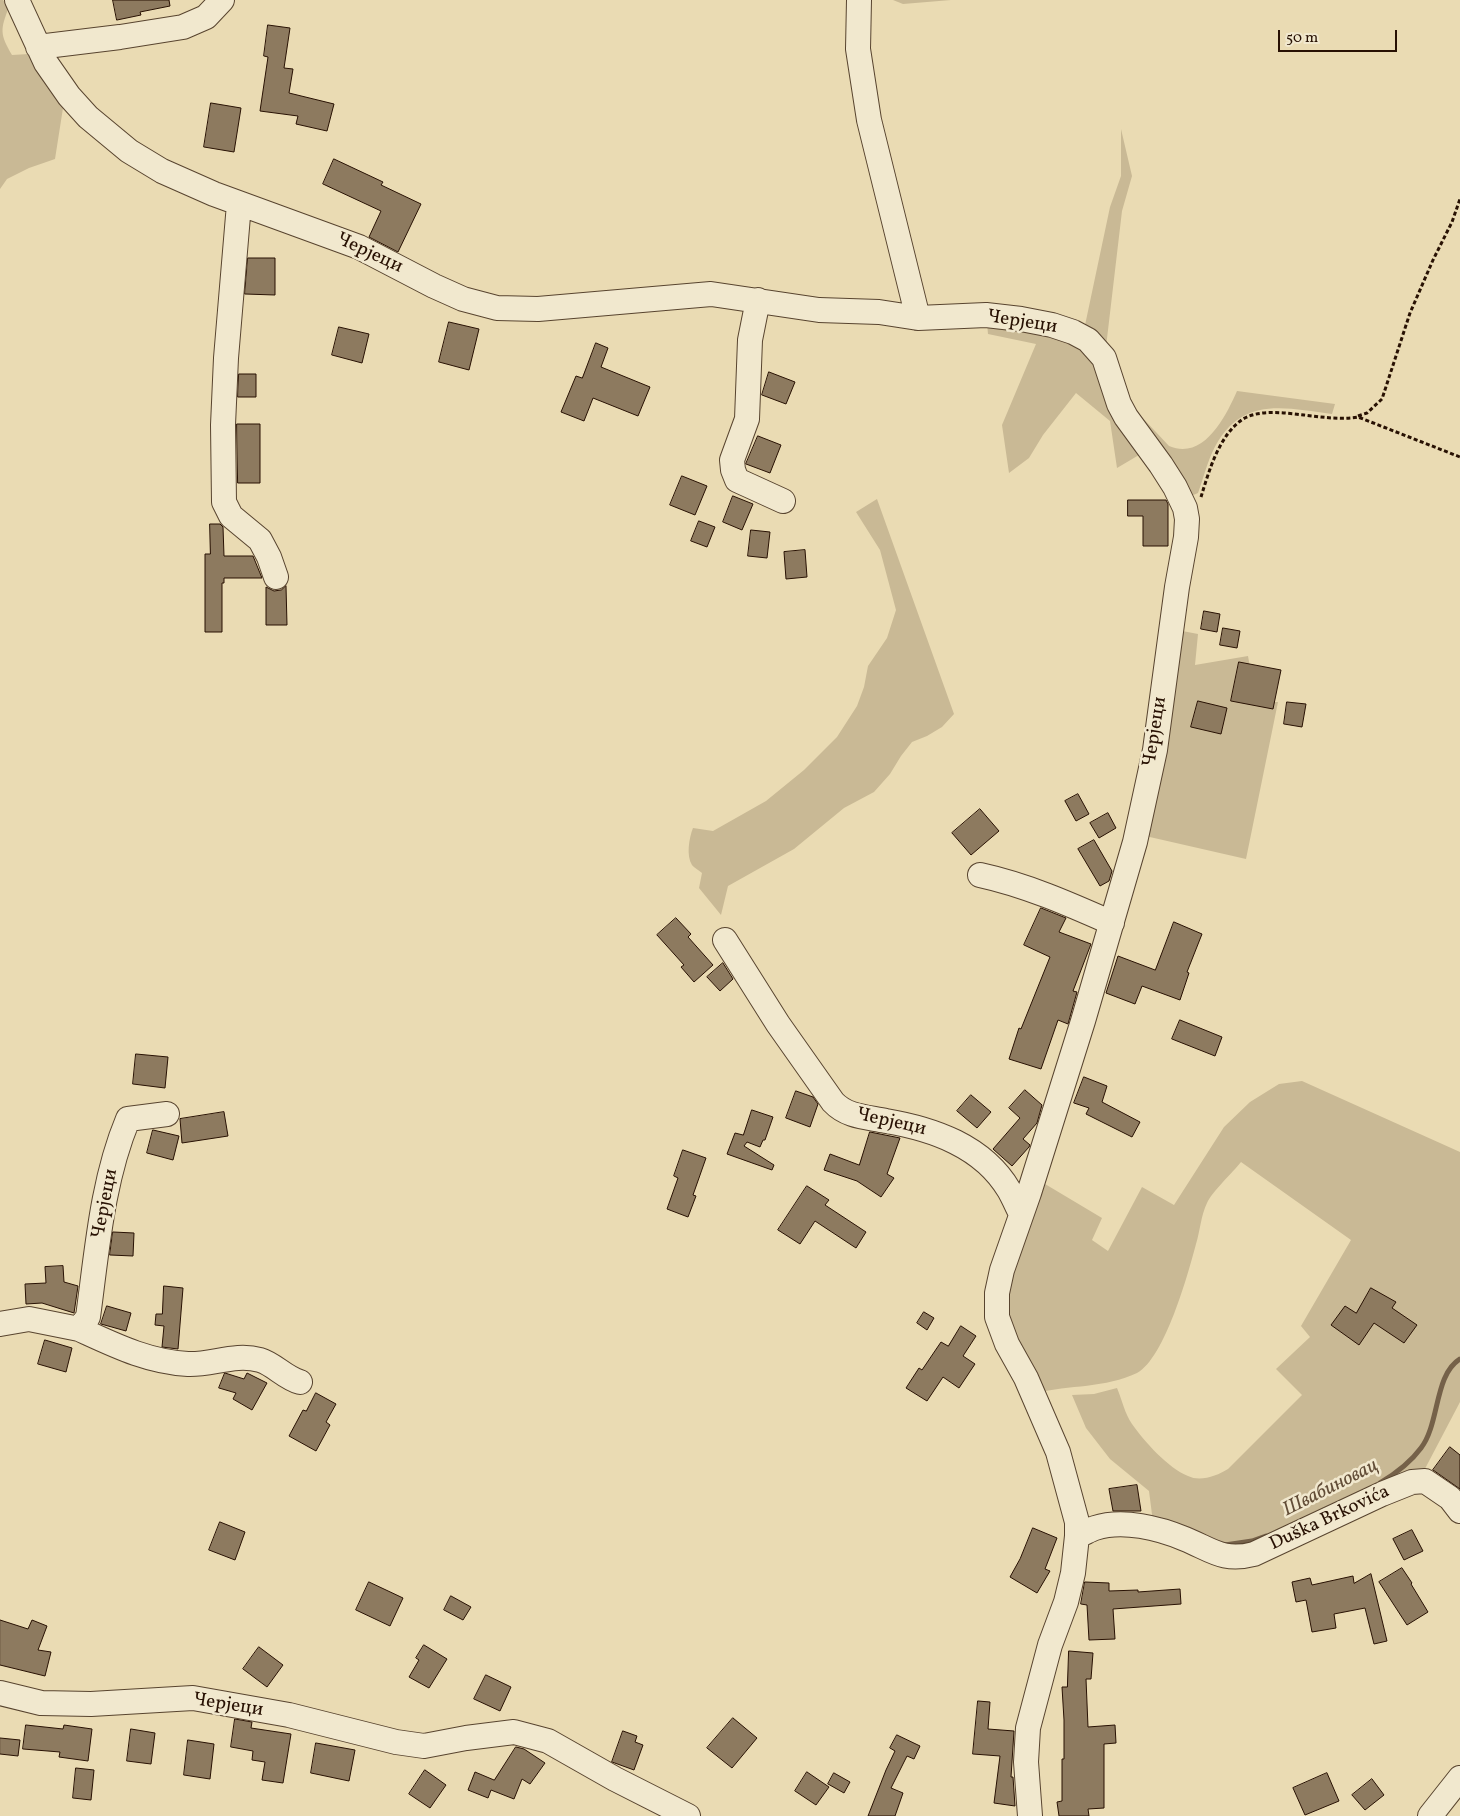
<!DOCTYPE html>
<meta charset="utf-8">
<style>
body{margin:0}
#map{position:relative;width:1460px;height:1816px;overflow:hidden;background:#eadbb3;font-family:Vollkorn,serif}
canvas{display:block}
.scale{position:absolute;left:1278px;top:30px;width:119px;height:22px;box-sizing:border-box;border:2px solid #281103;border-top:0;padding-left:6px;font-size:15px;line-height:18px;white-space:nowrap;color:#281103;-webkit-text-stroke:4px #f1e8ce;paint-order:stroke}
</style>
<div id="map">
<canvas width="1460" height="1816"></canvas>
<div class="scale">50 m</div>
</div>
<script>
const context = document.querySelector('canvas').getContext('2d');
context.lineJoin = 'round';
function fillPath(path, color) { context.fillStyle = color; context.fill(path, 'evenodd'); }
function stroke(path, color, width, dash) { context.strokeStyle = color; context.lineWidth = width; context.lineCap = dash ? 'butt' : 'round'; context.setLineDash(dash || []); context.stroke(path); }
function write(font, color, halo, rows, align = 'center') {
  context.font = font + ' Vollkorn,serif'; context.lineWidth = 5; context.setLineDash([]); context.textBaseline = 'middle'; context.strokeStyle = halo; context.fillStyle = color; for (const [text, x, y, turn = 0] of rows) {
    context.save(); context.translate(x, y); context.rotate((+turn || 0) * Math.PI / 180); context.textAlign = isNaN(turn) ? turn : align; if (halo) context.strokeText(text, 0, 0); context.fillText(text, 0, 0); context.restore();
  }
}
const green = new Path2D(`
 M0,0h3l6,7c-9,23 -9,27 3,48l17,-1 27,46 7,8 -8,51 -26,9 -22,11 -7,10z
 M893,0h58l-48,4z
 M1121,129l11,47 -10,35 -16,136 -22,-17 26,-123 11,-31z
 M987,323l67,11 39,22 51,96 -27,16 -7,-47 -34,-28 -33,42 -14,23 -20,15 -7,-48 34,-81 -48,-10z
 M1237,391l98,13 -3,10c-51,-7 -94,-18 -120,39 -6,13 -9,27 -14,40l-7,3 -67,-98 45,48c35,15 57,-30 68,-55z
 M877,499l77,215 -12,13 -15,9 -15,6 -11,14 -11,18 -16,18 -30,16 -50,41 -66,37 -7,29 -22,-27 3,-15c-3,-3 -8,-5 -10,-8 -6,-9 -3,-27 1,-37l20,3 53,-30 38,-31 33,-33 20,-31 7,-19 4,-21 19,-28 9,-28 -16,-60 -24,-38z
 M1177,630l21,4 -3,31 53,-9 8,46h22l-32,157 -105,-24z
 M1302,1081l158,71v250l-43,82 -160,75 -103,-29 -5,-39 -39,-32 -24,-31 -14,-33 22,-1 23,-6c5,12 8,26 15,36 12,17 36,44 56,52 12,6 29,0 40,-7l74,-74 -26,-26 34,-32 -9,-11 50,-86 -110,-78c-8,10 -30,31 -34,41 -6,12 -7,28 -11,41 -8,30 -31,114 -59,129 -31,15 -68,12 -101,20l-13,-27 -18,-64 35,-121 62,37 -10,22 16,11 34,-64 32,18 50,-78 26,-25 29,-18z`);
const stream = new Path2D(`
 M1380,1483c15,-9 30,-20 41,-35 19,-25 13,-73 39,-89
 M1225,1545l27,-4 14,-5`);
const building = new Path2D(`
 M113,0h56l1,6 -30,6 1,3 -24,5z
 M268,25l22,3 -6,40 9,1 -4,24 45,11 -7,27 -31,-7 2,-8 -38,-5 8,-54 -4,-1z
 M211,103l30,5 -7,44 -30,-5z
 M334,159l49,23 -2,3 40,19 -23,48 -29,-15 12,-26 -58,-27z
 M248,258h27v37l-30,-1z
 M449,322l30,7 -10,41 -30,-8z
 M339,327l30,7 -7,29 -30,-8z
 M596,343l12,5 -7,19 49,20 -12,29 -45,-18 -9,23 -23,-9 15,-36 6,2z
 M769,372l26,10 -9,22 -24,-9z
 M239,374h17v23h-18z
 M237,424h23v59h-22z
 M758,436l23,9 -11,28 -24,-9z
 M682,476l25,10 -12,29 -25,-10z
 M733,496l20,8 -11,26 -19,-8z
 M1128,500h38l2,4v42h-25v-30h-15z
 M699,521l16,6 -8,20 -16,-6z
 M210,524h10l3,3 1,29h29l9,22h-38v5h-2v49h-17v-78h5z
 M751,530l19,2 -3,26 -19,-2z
 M805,550l2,27 -21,2 -2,-27z
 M286,586l1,39h-21v-38l8,4 7,-1z
 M1204,611l16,3 -3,18 -16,-3z
 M1223,628l17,3 -3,17 -17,-3z
 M1239,662l42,8 -8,39 -42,-8z
 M1198,701l29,7 -6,26 -30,-7z
 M1287,702l19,2 -4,23 -18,-3z
 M1078,794l11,20 -13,7 -11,-20z
 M980,809l19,22 -28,24 -19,-22z
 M1108,813l8,15 -17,10 -9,-15z
 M1094,840l18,31 -3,10 -9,5 -22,-37z
 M1041,908l25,10 -7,14 32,12 -18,47 4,1 -9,32 -10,-4 -17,49 -32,-10 10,-31 2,1 29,-72 -26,-12z
 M676,918l15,16 -3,3 25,28 -19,17 -13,-15 3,-2 -27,-30z
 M1174,922l28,12 -15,38 2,1 -9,27 -38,-14 -7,18 -29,-11 12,-37 37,14z
 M723,963l10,16 -13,12 -13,-14z
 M1180,1020l42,17 -7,19 -43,-17z
 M136,1054l32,3 -3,31 -32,-4z
 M1084,1077l23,9 -5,16 38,20 -8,15 -46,-23 3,-6 -15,-5z
 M1025,1090l17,15 -5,18 -14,16 7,6 -1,2 -17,19 -19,-17 27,-31 -11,-10z
 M796,1091l17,6 5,7 -8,23 -24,-9z
 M971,1095l20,17 -14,16 -20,-17z
 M752,1110l21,7 -8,23h-2l-3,7 -13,-5 -3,4 30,19 -2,5 -45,-16 8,-21 8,2z
 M224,1112l4,24 -46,7 -2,-24z
 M153,1130l26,6 -6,24 -26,-7z
 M870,1132l30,6 -13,36 7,4 -13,19 -24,-16 -33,-11 6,-16 29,11z
 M683,1150l23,8 -13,37 3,1 -8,21 -21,-8 11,-31 -4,-2z
 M807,1186l22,14 -4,5 41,27 -10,16 -41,-27 -15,23 -22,-14z
 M113,1232l21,1 -1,23 -23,-1z
 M63,1266l1,16 14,4 -4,27 -32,-10 -16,1 -1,-20 21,-1 -1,-16z
 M164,1286l19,2 -5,61 -16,-2 2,-21 -9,-1 1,-11h6z
 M1371,1288l25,14 -4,6 25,17 -13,18 -30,-20 -15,22 -28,-20 14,-19 11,7z
 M107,1306l24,7 -5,18 -25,-7z
 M924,1312l10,6 -7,12 -10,-7z
 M961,1326l15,10 -13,20 12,8 -16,24 -16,-11 -16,24 -21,-13 13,-20 3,2 19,-28 7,4z
 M45,1340l27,8 -6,24 -28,-8z
 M225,1373l19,6 3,-6 20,10 -15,27 -19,-11 3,-6 -17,-5z
 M316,1393l20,11 -10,18 4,3 -14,26 -27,-15 14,-26 3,1z
 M1450,1447l10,8v34l-27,-19z
 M1137,1485l4,26h-28l-4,-22z
 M220,1522l25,10 -10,28 -26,-10z
 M1033,1528l24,10 -12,31 5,2 -13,22 -27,-16 10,-18z
 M1412,1530l11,21 -19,9 -11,-21z
 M1402,1568l10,15 -1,1 17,28 -21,13 -28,-43z
 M1371,1574l16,67 -13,3 -9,-36 -31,6 2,14 -24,4 -6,-32 -10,2 -4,-20 18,-4 2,7 41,-9 1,7z
 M369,1582l34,16 -13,28 -34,-16z
 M1085,1582l24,1v8l29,-1v2l42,-3 1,15 -68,5 2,30 -26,1 -2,-35 -6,-1z
 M451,1596l20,11 -8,13 -19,-10z
 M0,1620l28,9 4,-9 15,6 -9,24 13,2 -6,24 -45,-11z
 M424,1645l23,14 -18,29 -20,-11 10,-17 -3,-2z
 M259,1647l24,18 -16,22 -24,-18z
 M1069,1651l24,2 -2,26h-5l2,48 27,-2 1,18 -12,1v64l-16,1 1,7h-30l-2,-14 5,-1v-42h2v-39l-2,-33h5z
 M486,1675l25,12 -11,24 -26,-12z
 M978,1701l12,1 -2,27 26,2 -3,46h2l2,29 -21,-3 6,-47 -27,-2z
 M733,1718l24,20 -25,30 -25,-20z
 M235,1719l17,3 -1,6 40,6 -8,49 -21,-3 3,-18 -13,-2 1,-9 -22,-4z
 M26,1725l37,4 1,-4 28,4 -4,32 -29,-4 1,-5 -37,-3z
 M131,1729l24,4 -4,31 -24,-3z
 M623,1731l14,5 -2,6 8,3 -9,25 -22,-8z
 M897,1735l23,11 -6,13 -7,-3 -16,32 12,5 -8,23h-27l18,-46 9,-19 -5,-3z
 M0,1738l20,2 -2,16 -18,-2z
 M188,1740l26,4 -4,35 -26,-4z
 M316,1743l39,7 -6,31 -38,-8z
 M516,1747l8,2 21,14 -15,21 -8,-5 -8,20 -23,-9 -3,8 -20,-8 7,-18 19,8z
 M76,1768l18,2 -3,30 -18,-2z
 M425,1770l21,15 -16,23 -21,-14z
 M807,1772l22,15 -13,18 -21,-14z
 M834,1773l16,9 -6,11 -16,-9z
 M1327,1773l12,28 -34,14 -12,-27z
 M1372,1779l12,16 -19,15 -13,-15z`);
const path = new Path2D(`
 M1358,416l9,-3 15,-14 28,-86 23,-53 19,-38 8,-23
 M1201,497c8,-26 18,-62 42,-78 17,-10 42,-6 61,-4 18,2 35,5 54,2l102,40`);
const minor = new Path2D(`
 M17,0l29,63 23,33 19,21 41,34 33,20 52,23 145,53 75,39 29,13 34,9 41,1 173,-15 108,16 60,2 39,6 68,-3 35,4 31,6 21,7 15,8 16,18 15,46 7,13 35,48 14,22 10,21 2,11 -1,18 -9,50 -22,163 -20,92 -52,179 -54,172 -27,77 -5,23v24l10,27 19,34 32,74 19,70v14l-4,37 -7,29 -16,43 -22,83 -2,34 4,54
 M859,0l-1,49 11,71 49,198
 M38,47l82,-10 63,-10 23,-10 16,-17
 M239,204l-13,154 -3,67 1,77 7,14 29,24 9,17 7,20
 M758,300l-8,40 -3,79 -15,41 1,10 4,10 46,21
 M980,875c46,10 89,29 132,48
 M725,940l53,84 55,78c14,15 34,15 53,19 47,8 97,25 123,69 4,7 8,16 12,24
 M0,1324l29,-5 50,10 9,-12c9,-66 14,-136 40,-198l39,-5
 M79,1329c35,16 69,33 109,35 24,1 47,-11 72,-4 14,4 25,18 40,22
 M1077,1536c6,-2 12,-6 18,-8 28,-9 64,0 90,11 27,11 38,23 69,15l128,-60 30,-12 13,-1 25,17 10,13
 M0,1693l41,10 50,1 102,-6 96,17 107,27 28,4 42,-8 48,-6 34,9 67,38 73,37
 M1430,1816l30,-38`);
const streetNames = [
 ["Черјеци",369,254,25],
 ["Черјеци",1022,323,9],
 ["Черјеци",1156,732,-81],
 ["Черјеци",891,1123,13],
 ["Черјеци",106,1204,-79],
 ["Duška Brkovića",1330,1519,-25],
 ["Черјеци",228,1706,9]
];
const waterNames = [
 ["Швабиновац",1331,1489,-27]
];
fillPath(green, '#c9b995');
stroke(stream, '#756149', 5);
fillPath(building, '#8d7a5f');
stroke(building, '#281103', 1);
stroke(minor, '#58442f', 26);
stroke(path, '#281103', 3, [4, 2.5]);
stroke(minor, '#f1e8ce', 24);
write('19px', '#281103', '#f1e8ce', streetNames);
write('italic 20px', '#624d37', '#f1e8ce', waterNames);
</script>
